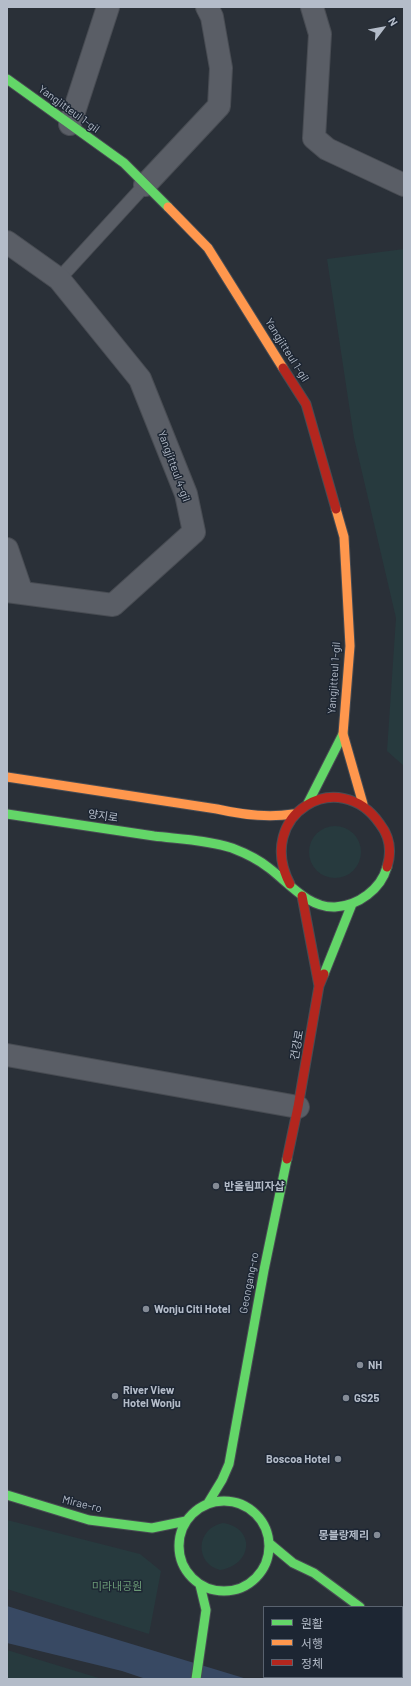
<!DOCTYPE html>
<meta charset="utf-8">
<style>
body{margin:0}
#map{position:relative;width:411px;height:1686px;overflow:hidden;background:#2a3038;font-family:Barlow,"Noto Sans KR",sans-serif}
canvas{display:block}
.frame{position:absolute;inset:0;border:8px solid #b4bcc9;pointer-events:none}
.legend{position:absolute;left:263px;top:1606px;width:140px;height:72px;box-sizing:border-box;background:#1d2633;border:1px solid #59626f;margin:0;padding:5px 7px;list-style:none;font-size:12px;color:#b4bcc9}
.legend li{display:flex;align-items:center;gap:8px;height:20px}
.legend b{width:20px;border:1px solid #59626f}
.north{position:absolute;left:363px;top:8px;width:40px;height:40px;-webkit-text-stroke:3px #1d2633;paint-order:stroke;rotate:58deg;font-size:11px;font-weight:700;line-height:16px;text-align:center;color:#b4bcc9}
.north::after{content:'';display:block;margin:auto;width:14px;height:18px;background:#b4bcc9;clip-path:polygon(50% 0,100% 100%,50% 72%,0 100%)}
</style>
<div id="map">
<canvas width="411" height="1686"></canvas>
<div class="frame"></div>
<ul class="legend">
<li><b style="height:5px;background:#63d668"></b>원활</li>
<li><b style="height:5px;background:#ff974d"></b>서행</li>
<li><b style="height:5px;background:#b3261e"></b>정체</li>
</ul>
<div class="north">N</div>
</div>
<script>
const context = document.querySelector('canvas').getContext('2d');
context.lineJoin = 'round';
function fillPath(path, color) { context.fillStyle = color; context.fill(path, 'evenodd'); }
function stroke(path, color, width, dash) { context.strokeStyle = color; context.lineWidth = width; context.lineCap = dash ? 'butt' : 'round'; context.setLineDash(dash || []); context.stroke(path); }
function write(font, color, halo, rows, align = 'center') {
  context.font = font + ' Barlow,"Noto Sans KR",sans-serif'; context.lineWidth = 3; context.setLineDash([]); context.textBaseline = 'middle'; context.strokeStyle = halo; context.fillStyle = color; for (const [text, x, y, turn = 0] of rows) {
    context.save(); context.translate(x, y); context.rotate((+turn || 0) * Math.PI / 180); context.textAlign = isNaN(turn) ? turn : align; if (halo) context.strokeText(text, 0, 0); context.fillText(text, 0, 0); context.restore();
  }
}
const green = new Path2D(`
 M404,249v517l-17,-15 9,-133 -42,-180 -27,-179z
 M309 852a26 26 0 1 1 52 0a26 26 0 1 1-52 0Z
 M7,1520l133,34 21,17 -12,63 -142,-45z
 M223,1523c33,5 30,42 -3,47 -26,-7 -24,-42 3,-47z
 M7,1650l95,29h-95z
 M402,1672l2,2v5h-56l-2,-2h56z`);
const water = new Path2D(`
 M7,1606l29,9 211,64h-101l-24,-8 -115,-28z`);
const lane = new Path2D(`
 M59,279l86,-94`);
const street = new Path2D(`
 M312,7l8,27 -6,104 13,11 77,36
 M70,124l38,-117
 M145,185l74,-79 2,-38 -9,-51 -5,-10
 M7,242l52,37 81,100 46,115 8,38 -81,73 -106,-14
 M7,549l15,44
 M7,1055l291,52`);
const fast = new Path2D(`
 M7,79l117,84 44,44
 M308,803l35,-69
 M7,814c49,7 98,15 147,22 25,3 54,4 78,12 13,5 26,11 37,20 20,15 39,40 66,39 23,-1 46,-18 52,-40
 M324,974l28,-70
 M7,1495l82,25 63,8 34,-7
 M179 1546a45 45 0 1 1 90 0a45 45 0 1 1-90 0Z
 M208,1503l14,-23 7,-16 35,-194 23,-111
 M269,1543l24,20 21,10 46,34
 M196,1679l10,-69 -6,-25`);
const slow = new Path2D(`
 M168,207l40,41 75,120
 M336,509l8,28 6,109 -7,88 20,70
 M7,777l210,32c26,6 50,9 76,5`);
const jam = new Path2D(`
 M283,368l23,36 30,105
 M290,884c-36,-69 49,-120 90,-60 10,13 12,27 7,43
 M302,896l17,90
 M287,1159l11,-52 21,-121 5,-12
 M402,1638l2,1`);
const markers = [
 [216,1186,4,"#848b96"],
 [146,1309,4,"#848b96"],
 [360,1365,4,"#848b96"],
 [115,1396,4,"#848b96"],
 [346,1398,4,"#848b96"],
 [338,1459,4,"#848b96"],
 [377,1535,4,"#848b96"]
];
const streetNames = [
 ["Yangjitteul 1-gil",69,109,36],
 ["Yangjitteul 1-gil",287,350,58],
 ["Yangjitteul 4-gil",174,466,70],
 ["Yangjitteul 1-gil",334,678,-86],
 ["양지로",103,816,8],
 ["건강로",297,1045,-80],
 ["Geongang-ro",249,1283,-79],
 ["Mirae-ro",82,1504,14]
];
const poiNames = [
 ["반올림피자샵",224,1186],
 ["Wonju Citi Hotel",154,1309],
 ["NH",368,1365],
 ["River View",123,1390],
 ["Hotel Wonju",123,1403],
 ["GS25",354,1398],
 ["Boscoa Hotel",330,1459,"right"],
 ["몽블랑제리",369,1535,"right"]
];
const parkNames = [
 ["미라내공원",117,1586]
];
fillPath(green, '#273a3e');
fillPath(water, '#384963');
stroke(lane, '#484c53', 15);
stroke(street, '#484c53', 24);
stroke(fast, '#484c53', 11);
stroke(slow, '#484c53', 11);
stroke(jam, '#484c53', 11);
stroke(lane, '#5a5e66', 13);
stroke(street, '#5a5e66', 22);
stroke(fast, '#63d668', 9);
stroke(slow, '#ff974d', 9);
stroke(jam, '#b3261e', 9);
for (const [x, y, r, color] of markers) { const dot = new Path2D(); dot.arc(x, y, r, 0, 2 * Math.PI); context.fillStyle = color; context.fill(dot); stroke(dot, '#1d2633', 1.5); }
write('11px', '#b4bcc9', '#1d2633', streetNames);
write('bold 11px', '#b4bcc9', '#1d2633', poiNames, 'left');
write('11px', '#6b9a76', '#1d2633', parkNames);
</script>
